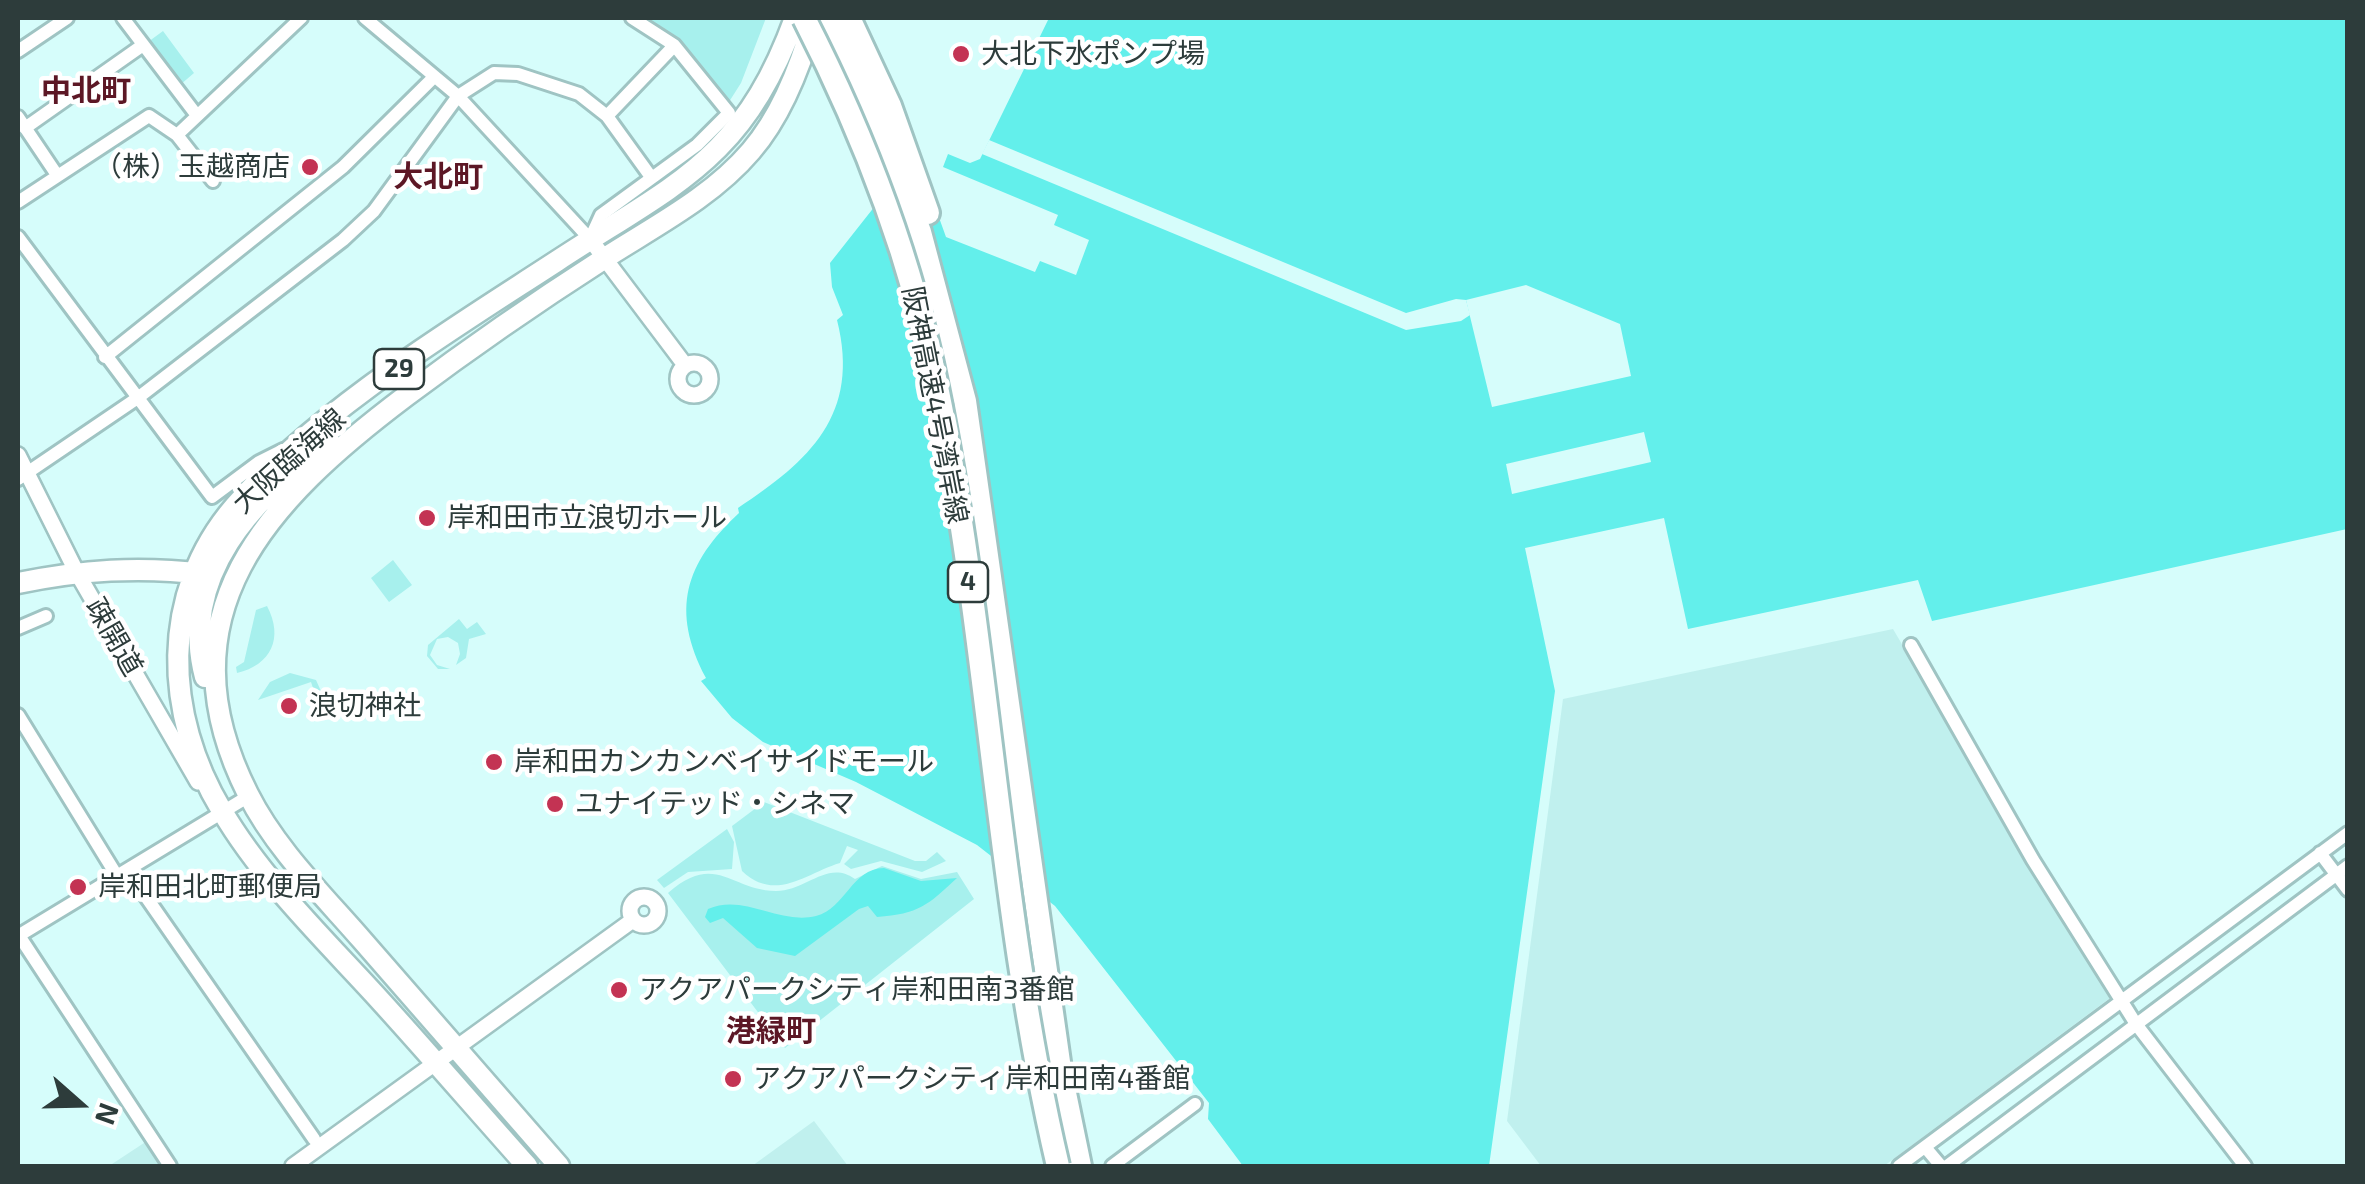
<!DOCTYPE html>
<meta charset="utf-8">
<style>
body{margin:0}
#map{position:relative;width:2365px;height:1184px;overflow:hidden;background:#d6fdfb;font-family:"Exo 2",sans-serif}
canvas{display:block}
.frame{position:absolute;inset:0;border:20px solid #2d3c3b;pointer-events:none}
.north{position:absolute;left:30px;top:1054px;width:100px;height:100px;-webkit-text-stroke:8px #fff;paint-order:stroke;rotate:110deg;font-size:28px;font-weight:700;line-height:40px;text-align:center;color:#2d3c3b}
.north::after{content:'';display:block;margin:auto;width:35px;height:45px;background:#2d3c3b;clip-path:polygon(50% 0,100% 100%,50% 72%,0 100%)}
</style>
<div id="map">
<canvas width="2365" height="1184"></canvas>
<div class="frame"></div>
<div class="north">N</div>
</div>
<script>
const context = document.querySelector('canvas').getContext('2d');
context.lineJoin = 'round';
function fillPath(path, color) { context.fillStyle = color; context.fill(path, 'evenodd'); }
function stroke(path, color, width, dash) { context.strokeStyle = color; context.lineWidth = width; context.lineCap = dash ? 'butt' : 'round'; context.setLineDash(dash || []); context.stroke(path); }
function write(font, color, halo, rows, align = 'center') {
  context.font = font + ' "Exo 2","Noto Sans JP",sans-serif'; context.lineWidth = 9; context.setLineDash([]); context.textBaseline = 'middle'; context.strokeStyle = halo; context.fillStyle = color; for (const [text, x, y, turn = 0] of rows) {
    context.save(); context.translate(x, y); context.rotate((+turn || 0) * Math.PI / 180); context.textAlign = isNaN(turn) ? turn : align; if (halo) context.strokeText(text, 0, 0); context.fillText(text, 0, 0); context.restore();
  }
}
const built = new Path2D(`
 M1893,629l217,369 -226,168h-343l-34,-45 56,-422z
 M814,1121l34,45h-96z
 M147,1141l17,25h-55z`);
const green = new Path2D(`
 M644,18h122l-25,65 -14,22 -51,-63z
 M163,31l31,42 -14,12 -32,-43z
 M393,560l19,25 -23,17 -18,-24z
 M267,606c17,32 4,59 -30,67l-1,-6 8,-5 12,-52z
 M459,619l8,10 10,-7 9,12 -17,5 -3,19 -10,7 4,-11 -2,-11 -10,-6 -11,2 -7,16 7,10 13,4h-12l-11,-13 1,-11z
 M290,673l26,7 8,18 7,2 -11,9 -9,-27 -53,18 12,-18z
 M764,802l151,59h11l11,-9 9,9 -24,11 -41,-11 -30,8 -7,-5 14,-14 -11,-4 -7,17c-34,10 -64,40 -98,8l-10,-45z
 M727,829l7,13 -2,27 -44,3 -24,16 -7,-8z
 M882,866l39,13 36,-7 17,27 -189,149 -117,-155c48,-42 63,-2 108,-2 30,0 52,-32 79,-12z`);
const water = new Path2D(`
 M1049,18h1298v511l-415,92 -14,-41 -230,49 -24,-111 -139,30 30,143 -66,475h-246l-35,-47 1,-16 -154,-197 -78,-61 -121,-63 -93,-40 -31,-24 -31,-37 5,-3c-36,-68 -21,-115 33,-165l-1,-5c71,-47 123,-93 99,-188l6,-5 -11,-28 -2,-24 45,-57 53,-19 18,50 89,35 5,-11 36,14 13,-35 -35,-15 4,-10 -115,-48 5,-13 22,9 10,-4zM1526,285l94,39 11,52 -139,31 -26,-107zM1644,432l7,30 -139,32 -6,-30z
 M884,868l37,13 36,-3c-29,27 -38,36 -80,39l-9,-11 -9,3 -64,47 -38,-8 -34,-30 -13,5 -5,-6 3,-8c36,-16 70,16 108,7 30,-8 35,-47 68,-48z`);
const pier = new Path2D(`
 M989,140l417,173 50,-14 10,1 4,15 -9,6 -55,9 -424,-176z`);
const minor = new Path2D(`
 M123,18l72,95
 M365,18l93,78 132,143 11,-24 96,-70 32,-32 -55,-68 -42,-27
 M18,51l49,-33
 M607,116l64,-67
 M18,117l39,58
 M25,128l118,-83
 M177,135l124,-117
 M18,202l131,-86 28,19 36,46
 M18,237l194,260 47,-35 24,-12
 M105,357l238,-190 91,-90
 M18,479l121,-82 204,-157 31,-29 84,-115 36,-23 24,1 61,20 28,22 44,61
 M18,628l28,-12
 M1911,645l122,215 103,164 109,142
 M18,715l99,161
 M2320,853l28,37
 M133,878l181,261
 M18,934l152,232
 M18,936l231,-140
 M1925,1147l16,19
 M1112,1166l83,-62
 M1899,1166l449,-333
 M1947,1166l401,-300`);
const tertiary = new Path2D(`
 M590,239l95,126
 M678 379a16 16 0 1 1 32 0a16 16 0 1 1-32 0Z
 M18,455l58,116 122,211
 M630 911a14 14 0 1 1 28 0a14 14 0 1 1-28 0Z
 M293,1166l340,-246`);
const primary = new Path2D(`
 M18,583c64,-13 121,-17 186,-9
 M205,677c-27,-102 49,-179 124,-236
 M527,1166c-50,-56 -99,-113 -150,-169 -53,-58 -115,-118 -155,-186 -58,-96 -63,-217 13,-305 82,-95 216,-176 322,-245 119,-78 186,-100 238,-243
 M559,1166c-66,-75 -131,-151 -197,-226 -40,-46 -87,-92 -114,-146 -91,-180 20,-294 158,-398 64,-48 129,-93 196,-136 51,-33 109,-62 149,-109 31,-36 50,-86 63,-132`);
const motorway = new Path2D(`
 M828,18l45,92 47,122 45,169 95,668 20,97
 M849,18l41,88 38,107`);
const motorwayBridge = new Path2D(`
 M804,18c60,117 107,240 133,369 53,258 61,524 121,779`);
const markers = [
 [961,54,10,"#c33353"],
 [310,167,10,"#c33353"],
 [427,518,10,"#c33353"],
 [289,706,10,"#c33353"],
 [494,762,10,"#c33353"],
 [555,804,10,"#c33353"],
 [78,887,10,"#c33353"],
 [619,990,10,"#c33353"],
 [733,1079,10,"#c33353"]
];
const shields = [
 [399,369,50],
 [968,582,40]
];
const shieldNames = [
 ["29",399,369],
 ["4",968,582]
];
const poiNames = [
 ["大北下水ポンプ場",981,54],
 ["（株）玉越商店",290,167,"right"],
 ["岸和田市立浪切ホール",447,518],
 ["浪切神社",309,706],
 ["岸和田カンカンベイサイドモール",514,762],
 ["ユナイテッド・シネマ",575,804],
 ["岸和田北町郵便局",98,887],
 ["アクアパークシティ岸和田南3番館",639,990],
 ["アクアパークシティ岸和田南4番館",753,1079]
];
const streetNames = [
 ["阪神高速4号湾岸線",935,405,79],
 ["大阪臨海線",289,461,-42],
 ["疎開道",114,637,60]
];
const neighbourhoodNames = [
 ["中北町",86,91],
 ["大北町",438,177],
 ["港緑町",771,1031]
];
fillPath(built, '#c0f0ee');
fillPath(green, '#a7f0ed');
fillPath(water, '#63efeb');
fillPath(pier, '#d6fdfb');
stroke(minor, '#9fc4c3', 18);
stroke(tertiary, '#9fc4c3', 20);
stroke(primary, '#9fc4c3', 25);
stroke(motorway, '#9fc4c3', 28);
stroke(minor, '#fff', 12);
stroke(tertiary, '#fff', 15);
stroke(primary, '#fff', 20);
stroke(motorway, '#fff', 22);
stroke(motorwayBridge, '#9fc4c3', 28, []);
stroke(motorwayBridge, '#fff', 22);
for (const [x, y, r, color] of markers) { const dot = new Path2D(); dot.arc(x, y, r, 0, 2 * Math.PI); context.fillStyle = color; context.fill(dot); stroke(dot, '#fff', 4); }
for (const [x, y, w] of shields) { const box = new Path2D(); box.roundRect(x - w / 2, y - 20, w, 40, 8); context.fillStyle = '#fff'; context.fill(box); stroke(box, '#2d3c3b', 2.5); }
write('bold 25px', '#2d3c3b', null, shieldNames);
write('28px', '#2d3c3b', '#fff', poiNames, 'left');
write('28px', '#2d3c3b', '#fff', streetNames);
write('bold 30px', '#5c1725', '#fff', neighbourhoodNames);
</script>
